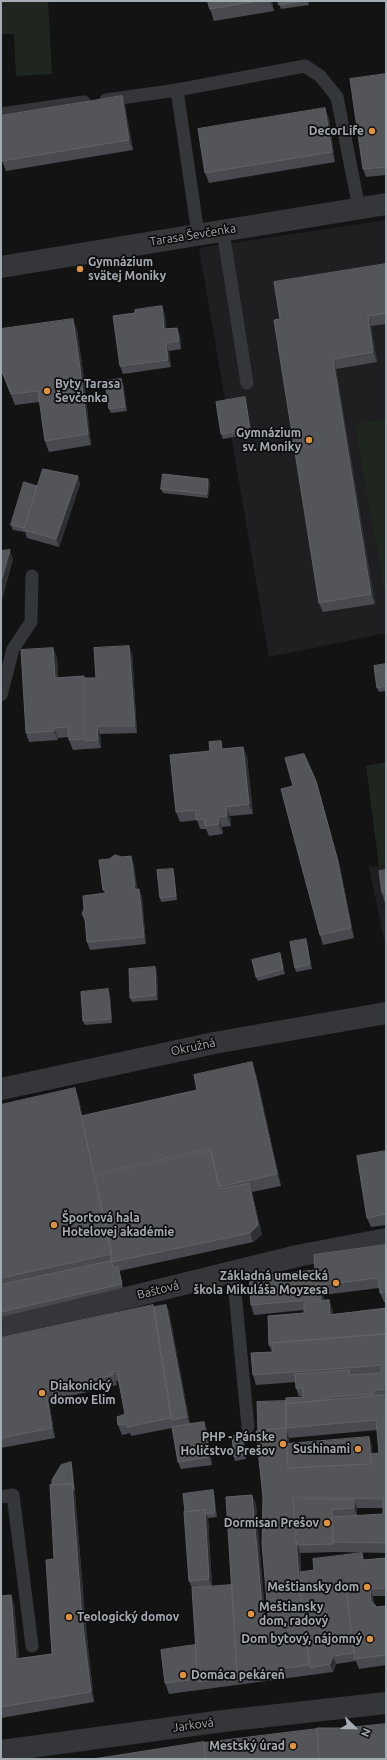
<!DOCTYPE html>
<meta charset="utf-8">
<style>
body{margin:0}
#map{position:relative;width:387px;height:1760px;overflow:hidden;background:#131314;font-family:Ubuntu,sans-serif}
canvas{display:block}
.frame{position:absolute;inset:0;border:2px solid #a6acb3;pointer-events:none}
.north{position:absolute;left:335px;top:1708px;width:40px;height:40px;-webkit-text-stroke:3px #0e0e0f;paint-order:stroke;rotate:113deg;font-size:11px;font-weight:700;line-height:16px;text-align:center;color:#a6acb3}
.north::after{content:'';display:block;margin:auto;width:14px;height:18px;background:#a6acb3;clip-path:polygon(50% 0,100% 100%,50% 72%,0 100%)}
</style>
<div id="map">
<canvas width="387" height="1760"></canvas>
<div class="frame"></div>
<div class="north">N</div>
</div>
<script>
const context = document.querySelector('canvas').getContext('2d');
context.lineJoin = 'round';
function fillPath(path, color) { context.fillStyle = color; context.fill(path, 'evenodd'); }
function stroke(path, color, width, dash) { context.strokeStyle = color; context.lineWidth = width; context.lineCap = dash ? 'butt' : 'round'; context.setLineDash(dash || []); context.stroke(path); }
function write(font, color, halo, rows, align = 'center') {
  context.font = font + ' Ubuntu,sans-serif'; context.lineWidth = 3.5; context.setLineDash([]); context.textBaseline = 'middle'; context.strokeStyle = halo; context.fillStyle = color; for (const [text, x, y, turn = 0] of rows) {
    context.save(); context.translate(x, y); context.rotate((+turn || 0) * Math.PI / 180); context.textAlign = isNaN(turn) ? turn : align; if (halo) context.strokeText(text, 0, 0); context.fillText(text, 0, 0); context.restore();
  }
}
const built = new Path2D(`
 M386,220v413l-117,24 -70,-409z
 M386,865v84l-17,-82z`);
const green = new Path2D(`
 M1,1h47l4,73 -36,2 -2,-42h-13z
 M386,419v169l-2,1 -29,-165z
 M386,762v103l-7,1 -13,-100z`);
const service = new Path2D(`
 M106,100l71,-10
 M1,114l83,-12
 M223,231l24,152
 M198,234l-21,-144 128,-24 15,10 17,21 22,111
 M1,695l12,-46 18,-27 1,-46
 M233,1272l15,155
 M1,1497l12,-2 19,151`);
const minor = new Path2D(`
 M1,267l385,-63
 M1,1089l213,-46 172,-30
 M1,1326l85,-18 211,-52 89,-17
 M1,1751l222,-30 163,-18`);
const wall = new Path2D(`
 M208,1h64l2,10 -60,10 -4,-12z
 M278,1h30l1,4 -28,4z
 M386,74v101l-20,2 -3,-8z
 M122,96l3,9 8,45 -127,21 -4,-10z
 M329,118l6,44 -126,21 -4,-10z
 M386,264v60l-15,2 6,36 -41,7 39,235 -52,8 -4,-9 -39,-284z
 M165,314l1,15 11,-1 3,7 1,14 -12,2 2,16 -48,7 -3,-8z
 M77,330l7,49 7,66 -42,7 -4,-11 -5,-39 -25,3 -14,-35z
 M123,383l4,28 -16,2 -2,-4z
 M245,397l1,5 5,32 -28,5 -2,-5z
 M78,476l2,8 -21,63 -32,-9 -2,-6 -12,-2 -2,-5 26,-39z
 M210,484l-2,14 -45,-5 -2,-4z
 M53,648l4,10 1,20h38l36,-25 5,80 -37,1 1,14 -28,2 -4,-10v-3l-11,1v2l-29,2 -3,-9z
 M386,664v27l-7,1 -2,-4z
 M243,747l4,10 6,57 -23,2 1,10 -9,1 1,7 -14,2 -3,-7h-6l-3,-9 -17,2 -4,-10 48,-63z
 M319,791l21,76 14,71 -31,7 -3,-10z
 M134,864l3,26 5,7 4,47 -56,6 -3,-8 -2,-20 -3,-8 23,-21 -2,-3z
 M173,869l1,4 3,27 -16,2 -1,-4z
 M386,870v33h-1l-3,-10z
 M307,944l5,25 -16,3 -1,-4z
 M281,957l4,17 -27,7 -2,-4z
 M157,971l1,29 -26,2 -2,-4z
 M110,994l2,29 -27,2 -2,-4z
 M256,1074l25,112 -29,6 10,43 -9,7 -134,29 4,17 -122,29v-212l78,-6 3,17 115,-26z
 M386,1151v74l-15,2 -4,-9z
 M386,1245v57h-2l-4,-9 -1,-5 -56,7 1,6 5,-1 3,8 1,6 53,-6v245l-49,-1 -37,1v-1l1,20 13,-2 48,-17 2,7 22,-2v38h-13l1,8 3,3 9,-1v59l-27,4 -3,-8 -20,3 -3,8 -164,22 -4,-11 31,-34 -4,-61 -3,-7 -4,-69 28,-22 1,4 3,23 -9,1 4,69 20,-2 20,-90 4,10 10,122h3l-6,-130 -5,-67 28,-29 17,-4v-1h-4l-3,-8v-6l-40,3 -3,-10 19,-23 -3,-7 35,-32v-3l-50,5 -3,-10 64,-35zM377,1430l2,23 -7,1v-9l-83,-2v-5zM357,1508h26v6l-26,2z
 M166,1305l3,7 21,112 14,-2 3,8 5,35 -31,4 -3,-7 -6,-34 -41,8 -1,-3 -8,2 -4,-10 7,-11 -7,-33h-2l1,4 -68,16 6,37 -54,10v-110z
 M244,1439l2,20 -11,2 -1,-4z
 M71,1462l1,5 3,27 11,134 8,74 -93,16v-122l13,8 5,54 33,-4 2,-95 -2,-74z`);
const shadedWall = new Path2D(`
 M270,1h2l2,10z
 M122,96l3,9 8,45 -4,-10z
 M325,108l4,10 6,44 -3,-10z
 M162,306l3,8 2,23 -3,-8z
 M368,316l3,10 6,36 -4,-10z
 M73,319l4,11 7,49 7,66 -3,-11z
 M177,328l3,7 1,14 -2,-8z
 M166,343l3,8 2,16 -3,-7z
 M333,359l3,10 39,235 -4,-10z
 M121,379l2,4 4,28 -2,-4z
 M78,476l2,8 -21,63 -3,-8z
 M208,479l2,5 -2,14 -1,-4z
 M10,550l3,10 -12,44v-22z
 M129,646l3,7 5,80 -2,-7z
 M53,648l4,10 1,30 -3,-10z
 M84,676l4,10 -3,55 -1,-2z
 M97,726l3,8 1,14 -3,-8z
 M54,728l4,10v2l-4,-9z
 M243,747l4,10 6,57 -4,-10z
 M316,781l3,10 21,76 14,71 -3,-10z
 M226,807l4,9 1,10 -4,-10z
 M218,817l4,10 1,7 -4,-10z
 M131,856l3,8 4,30 -3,-8z
 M173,869l1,4 3,27 -1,-4z
 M139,889l3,8 4,47 -2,-7z
 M306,939l6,30 -2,-5z
 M280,953l1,4 4,17 -2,-5z
 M155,967l2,4 1,29 -2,-5z
 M108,989l2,5 2,29 -1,-4z
 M252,1062l4,12 25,112 -4,-12z
 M75,1088l4,11 16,75h-1l4,10 13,70z
 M249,1183l3,9 10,43 -9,7 -3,-9z
 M320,1285l3,10 1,13 -3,-9z
 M329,1300l3,8 1,14 -3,-7z
 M166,1305l3,7 21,113 -3,-8z
 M112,1372l4,9 1,4 -4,-10z
 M46,1391l3,10 6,37 -3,-10z
 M204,1422l3,8 5,35 -3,-8z
 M286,1428l3,10 1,32 -3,-2z
 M242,1435l2,4 2,20 -2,-4z
 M369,1437l3,8 2,29 -3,-7z
 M71,1462l1,5 3,27 11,134 8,74 -3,-10 -9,-74 -10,-134z
 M213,1490l1,4 3,23 -2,-4z
 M252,1495l4,10 11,131 -3,-9z
 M293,1497l4,9 1,39 2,7 4,51 6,65 -10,-75z
 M354,1499l3,8v9l-3,-8z
 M205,1510l3,8 4,69 -3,-8z
 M370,1587l3,10 1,14 -3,-10z
 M11,1595l3,9 6,64 -4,-9z
 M195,1645l4,11 -1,26 3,8 -4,-11z
 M333,1656l3,8 -3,8 -3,-8z`);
const building = new Path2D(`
 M208,1h50l-48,8z
 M278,1h25l-24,4z
 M386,74v93l-23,2 -13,-90z
 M122,96l7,44 -127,21 -1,-6v-39z
 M325,108l7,44 -127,21 -7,-44z
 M386,264v49l-18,3 5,36 -40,7 38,235 -52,9 -45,-283 6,-1 -6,-37z
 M162,306l2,23 13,-1 2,13 -13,2 2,17 -48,6 -7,-50 22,-3v-3z
 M73,319l7,49 8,66 -43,7 -7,-50 -27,3 -10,-25v-40z
 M121,379l4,28 -16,2 -4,-28z
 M245,397l5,32 -29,5 -5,-32z
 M43,469l35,7 -22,63 -32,-9z
 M163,474l45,5 -1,15 -46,-5z
 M24,482l13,4 -13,42 -13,-3z
 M10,550l-9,32v-31z
 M129,646l6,80h-38l1,14 -13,1v-63h11l-2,-30z
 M53,648l2,30 29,-2v63l-15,1 -1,-13 -14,1v3l-28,2 -5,-83z
 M386,664v22l-9,2 -3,-22z
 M221,741l1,8 21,-2 6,57 -23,3 1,9 -9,1 1,7 -14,2 -1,-7 -8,1v-10l-20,2 -6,-57 40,-4 -1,-9z
 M304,754l12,27 21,77 14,70 -31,7 -39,-146 12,-3 -8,-28z
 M115,855l7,2 9,-1 4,30h-2v4l6,-1 5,48 -57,5 -2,-24 -3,-4 2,-5 -1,-13 23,-3 -1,-4 -2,1 -4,-30 10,-1z
 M173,869l3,27 -16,2 -3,-28z
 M386,870v23h-4l-3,-22z
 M306,939l4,25 -15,4 -5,-26z
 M280,953l3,16 -27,8 -4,-17z
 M155,967l1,28 -26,3 -1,-29z
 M108,989l3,30 -28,2 -2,-29z
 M252,1062l25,112 -58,13 -9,-38 -116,25 -13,-58 116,-26 -3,-15z
 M75,1088l36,166 -110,24v-173z
 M211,1151l9,38 29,-6 9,42 -8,8 -138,29 -2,-7h2l-17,-79z
 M386,1151v63l-19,4 -10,-62z
 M386,1245v47l-6,1 -2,-15 -58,7 1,14 -70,6 -2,-28 66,-7 -1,-15z
 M111,1261l3,7 4,-2 4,18 -121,28v-27z
 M329,1300l1,15 56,-7v26l-113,9v2h-4l-1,-29 36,-3v-10z
 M153,1305l18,113 -44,9 -1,-3 -8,1 -1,-8 8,-3 -8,-43 -5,1 1,3 -67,16 6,37 -51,10v-100z
 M166,1305l21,112 -15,3 -18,-113z
 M386,1334v31l-133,10 -2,-22 22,-1v-9z
 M386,1367v22l-13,1 1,4 -45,3v3l-43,4v-6l17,-1v-9h-7l-1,-14 54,-4 1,5 32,-2 -1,-5z
 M386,1395v148l-53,-1 -1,-25 51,-3v-15l-90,-2 7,96 9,72 -72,10 -11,-178 26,-2 12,132h5l-7,-84 1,-46 -7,-66 30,-3 1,40 84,-4 -1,-10 9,-1 -3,-33 -90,8v-24z
 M286,1401v27l-28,2 -1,-28z
 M204,1422l5,35 -31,5 -6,-35z
 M242,1435l2,20 -10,2 -2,-21z
 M369,1437l2,27 -83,4 -1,-24z
 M71,1462l3,28 -2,-6 -20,1v-5l9,-15z
 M72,1484l10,134 9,74 -90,15v-111l10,-1 5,64 36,-5 -6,-94 8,-1 -4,-74z
 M213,1490l2,23 -9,1 -1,-4 -20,2 -2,-18z
 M294,1499h60v9l-22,2 1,32 1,2 -36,1z
 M205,1510l4,69 -20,2 -5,-69z
 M362,1553l1,7 23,-2v30l-16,1v-2h-24l8,66 -21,3 -3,8 -20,4 -9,-73 -1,-23 14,-2 -1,-11z
 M232,1585l5,90 1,2 -40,5 -6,-94z
 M346,1587h24l1,14 6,6 9,-1v49l-31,4z
 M195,1645l2,34 -32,4 -4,-33z
 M386,1724v35h-67l-2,-31h28z
 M317,1729l2,30h-113l-2,-16z
 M204,1742l1,17h-113l21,-3z`);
const markers = [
 [372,131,4,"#e0933f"],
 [80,269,4,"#e0933f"],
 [47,391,4,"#e0933f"],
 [309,440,4,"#e0933f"],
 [54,1225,4,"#e0933f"],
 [336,1283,4,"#e0933f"],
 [42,1393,4,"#e0933f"],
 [283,1444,4,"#e0933f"],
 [358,1449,4,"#e0933f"],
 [327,1523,4,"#e0933f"],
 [367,1587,4,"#e0933f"],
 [251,1614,4,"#e0933f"],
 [69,1617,4,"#e0933f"],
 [370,1639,4,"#e0933f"],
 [183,1675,4,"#e0933f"],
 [293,1746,4,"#e0933f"]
];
const poiNames = [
 ["DecorLife",364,131],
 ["Gymnázium",88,262,"left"],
 ["svätej Moniky",88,276,"left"],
 ["Byty Tarasa",55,384,"left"],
 ["Ševčenka",55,398,"left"],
 ["Gymnázium",301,433],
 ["sv. Moniky",301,447],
 ["Športová hala",62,1218,"left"],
 ["Hotelovej akadémie",62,1232,"left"],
 ["Základná umelecká",328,1276],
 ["škola Mikuláša Moyzesa",328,1290],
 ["Diakonický",50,1386,"left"],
 ["domov Elim",50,1400,"left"],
 ["PHP - Pánske",275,1437],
 ["Holičstvo Prešov",275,1451],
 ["Sushinami",350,1449],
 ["Dormisan Prešov",319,1523],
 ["Meštiansky dom",359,1587],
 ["Meštiansky",259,1607,"left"],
 ["dom, radový",259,1621,"left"],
 ["Teologický domov",77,1617,"left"],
 ["Dom bytový, nájomný",362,1639],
 ["Domáca pekáreň",191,1675,"left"],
 ["Mestský úrad",285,1746]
];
const streetNames = [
 ["Tarasa Ševčenka",193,235,-9],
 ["Okružná",193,1047,-12],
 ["Baštová",158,1290,-14],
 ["Jarková",193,1725,-8]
];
fillPath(built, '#1f1f21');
fillPath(green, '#1f261f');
stroke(service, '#343639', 13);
stroke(minor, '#343639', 22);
fillPath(wall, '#494a4f');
fillPath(shadedWall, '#2f3033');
fillPath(building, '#535559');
stroke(building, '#606267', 1);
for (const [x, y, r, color] of markers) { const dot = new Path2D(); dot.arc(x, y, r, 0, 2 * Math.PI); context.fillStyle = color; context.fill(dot); stroke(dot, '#0e0e0f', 1.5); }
write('bold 12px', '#a6acb3', '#0e0e0f', poiNames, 'right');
write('12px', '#a6acb3', '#0e0e0f', streetNames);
</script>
